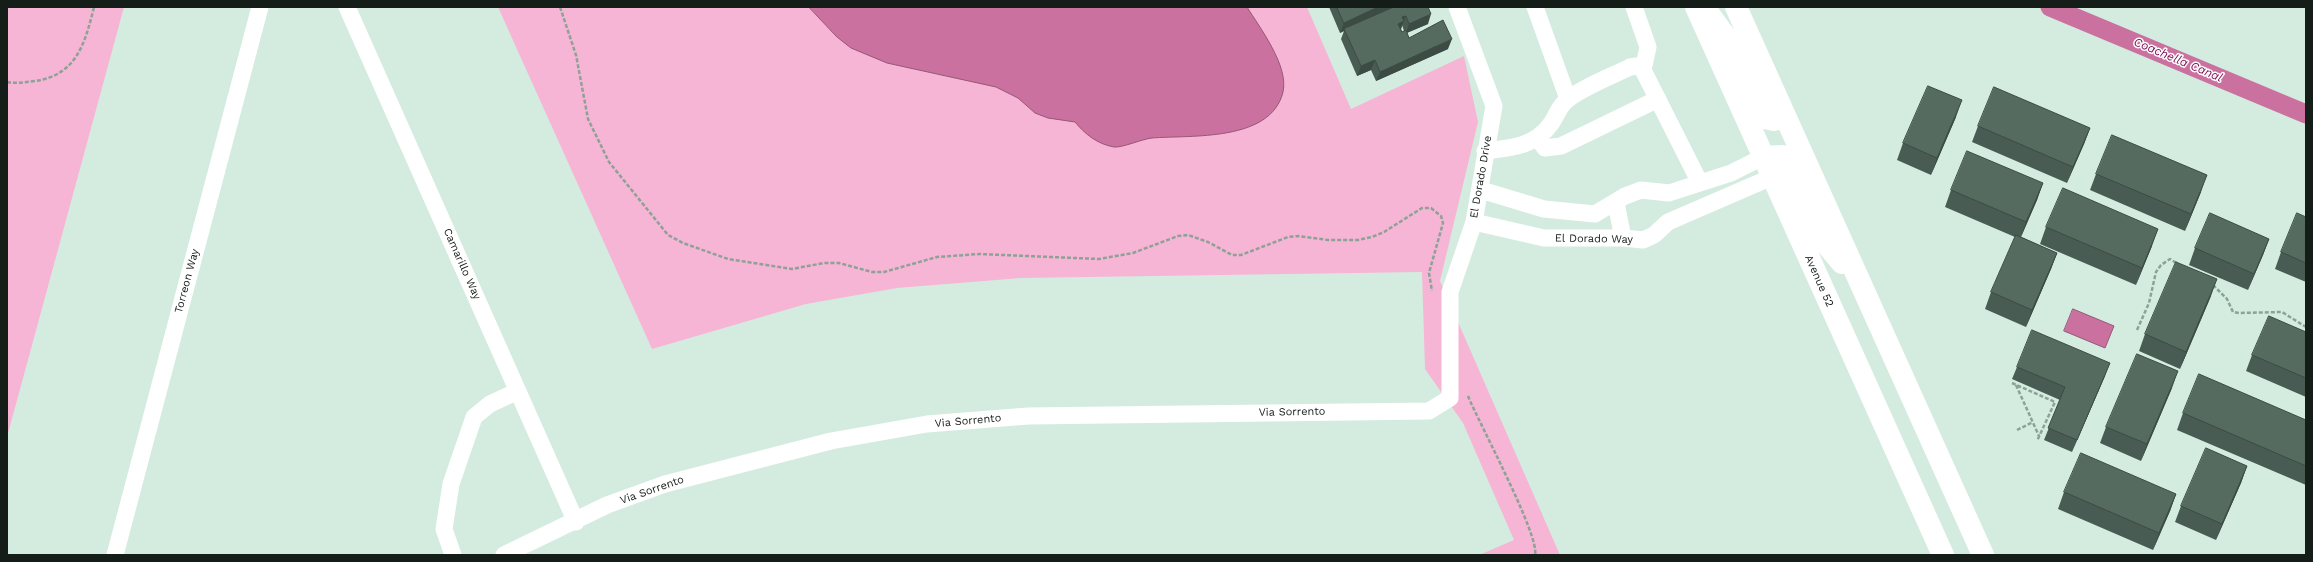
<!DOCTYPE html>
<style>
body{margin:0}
#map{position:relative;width:2313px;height:562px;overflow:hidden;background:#d4ece0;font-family:"Work Sans",sans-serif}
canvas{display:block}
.frame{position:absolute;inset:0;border:8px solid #141d18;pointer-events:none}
</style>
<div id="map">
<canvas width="2313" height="562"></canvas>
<div class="frame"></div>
</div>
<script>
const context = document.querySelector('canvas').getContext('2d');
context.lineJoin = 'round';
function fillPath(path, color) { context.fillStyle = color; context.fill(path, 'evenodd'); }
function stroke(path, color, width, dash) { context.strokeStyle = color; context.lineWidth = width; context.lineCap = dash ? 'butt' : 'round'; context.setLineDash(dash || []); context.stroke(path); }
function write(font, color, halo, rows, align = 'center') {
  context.font = font + ' "Work Sans",sans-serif'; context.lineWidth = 3; context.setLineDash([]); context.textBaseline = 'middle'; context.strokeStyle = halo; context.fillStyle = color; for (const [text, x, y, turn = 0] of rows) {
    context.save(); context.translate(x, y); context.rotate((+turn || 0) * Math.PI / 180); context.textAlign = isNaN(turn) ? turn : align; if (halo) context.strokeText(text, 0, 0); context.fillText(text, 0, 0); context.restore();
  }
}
const green = new Path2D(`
 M7,7h117l-117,430z
 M498,7h809l44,102 113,-53 14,66 -38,159 120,274h-81l35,-15 -51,-117 -38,-54 -3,-97 -401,6 -124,10 -91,16 -154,45z`);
const water = new Path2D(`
 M809,7h438c13,21 42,59 36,85 -12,50 -92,43 -131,46 -10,1 -30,10 -38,9 -17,-3 -29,-13 -39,-25l-27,-4 -13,-5 -17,-15 -22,-11 -109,-24 -36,-15 -14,-11z
 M2073,309l41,17 -9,22 -41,-17z`);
const canal = new Path2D(`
 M2050,7l256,107`);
const path = new Path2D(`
 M560,7l16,48 12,64 21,43 59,73 15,8 45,16 64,10 32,-6h15l33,9h12l53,-15 43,-3 119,5 34,-6 45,-17 10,-1 20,7 24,13h9l47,-18 10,-1 30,4h30l14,-3 12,-5 38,-24h9l10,8 2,7 -14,50 3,18
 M7,82c9,2 18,0 28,-1 42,-6 50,-38 59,-74
 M2213,285l14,14 6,13 6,1 43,-1 24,15
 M2137,330l12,-27 7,-31 5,-7 9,-6 8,5
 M2012,383l43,19 -18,39
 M2016,385l23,51
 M1468,396c11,27 72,140 67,159
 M2017,430l16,-8`);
const minor = new Path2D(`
 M347,7l229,515
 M1535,7l33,92
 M1634,7l14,40 -5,23
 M1538,139l7,9 16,-2 97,-47
 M1485,151c25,-3 49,-4 65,-26 7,-9 8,-18 17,-25 14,-12 45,-24 63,-33l7,-1 6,4 57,113
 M1481,190l63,19 51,5 30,-18 16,-6 28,3 62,-20 32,-16
 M1616,203l7,35
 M1474,222l70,16h79l20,2 11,-5 14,-13 104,-45
 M115,555l145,-548
 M453,555l-9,-26 7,-45 23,-67 16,-13 28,-13
 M504,555l103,-50 58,-21 166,-43 96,-17 101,-8 401,-5 21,-13v-106l24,-70 20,-116 -37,-99`);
const major = new Path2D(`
 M1696,7l247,548
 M1736,7l247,548
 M1709,14l19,26 31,71 6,7 9,2 11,-4
 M1763,157l19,-1 7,10 31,71 22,26`);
const wall = new Path2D(`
 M1329,7h99v17l-21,9 2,5 39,11 -72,32 -5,-11 -14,6 -16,-37 3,-8 -4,2zM1402,25l2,6 -2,1 -1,-2z
 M1956,117l-25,58 -34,-15 6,-17z
 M1978,126l112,2 -6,16 -17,39 -95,-41z
 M2096,174l105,18 -16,39 -95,-41z
 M2043,183l-6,17 -16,37 36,16 -6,16 -25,58 -41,-18 6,-17 24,-55 -70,-30 6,-17z
 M2306,217v65l-31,-13 6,-17z
 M2046,227l106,19 -16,39 -96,-41z
 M2269,239l-6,16 -15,35 -59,-25 6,-17z
 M2211,296l-31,73 -41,-18 6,-17z
 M2306,332v65l-60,-26 6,-16z
 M2017,367l88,9 -33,76 -28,-12 16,-40 -48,-21z
 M2172,388l-31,73 -41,-18 6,-16z
 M2183,413l123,7v65l-129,-55z
 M2247,466l-6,17 -25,57 -41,-18 6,-16z
 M2064,492l112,2 -6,17 -17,39 -95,-41z`);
const shadedWall = new Path2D(`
 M1378,7h15v1l-49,21v2l-4,2 4,-10z
 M1431,14l-3,10 -22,9 3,-9z
 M1406,16l-6,15 -2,-7 4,-7z
 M1452,39l-4,10 -72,32 4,-9z
 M1375,60l-4,10 -14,6 4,-10z
 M1962,100l-6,17 -25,58 6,-17z
 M2090,128l-6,16 -17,39 6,-16z
 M2207,175l-6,17 -16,39 6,-17z
 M2043,183l-6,17 -17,39 6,-17z
 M2158,229l-6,17 -16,39 6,-17z
 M2269,239l-6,16 -15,35 6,-16z
 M2057,253l-6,16 -25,58 6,-17z
 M2217,279l-6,17 -31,73 6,-17z
 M2110,363l-5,13 -33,76 5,-12z
 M2178,371l-6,17 -31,73 6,-17z
 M2247,466l-6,17 -25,57 6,-16z
 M2176,494l-6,17 -17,39 6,-17z`);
const building = new Path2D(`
 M1337,7h41l-34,16z
 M1394,7h34l3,7 -22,10 -3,-8 -4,1 2,4 -6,3 4,8 4,-2 3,8 34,-18 9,19 -72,33 -5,-12 -14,6 -17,-37z
 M1928,86l34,14 -25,58 -34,-15z
 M1994,87l96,41 -17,39 -95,-41z
 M2112,135l95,40 -16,39 -95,-40z
 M1967,151l76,32 -17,39 -75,-32z
 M2063,188l95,41 -16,39 -96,-41z
 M2210,213l59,26 -15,35 -59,-26z
 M2297,213l9,4v46l-25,-11z
 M2016,235l41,18 -25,57 -41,-18z
 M2176,262l41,17 -31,73 -41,-18z
 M2269,316l37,16v46l-54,-23z
 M2032,330l78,33 -33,77 -29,-12 17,-41 -48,-20z
 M2137,354l41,17 -31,73 -41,-17z
 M2199,374l107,46v46l-123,-53z
 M2206,448l41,18 -25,58 -41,-18z
 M2081,453l95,41 -17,39 -95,-41z`);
const streetNames = [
 ["El Dorado Drive",1481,177,-80],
 ["El Dorado Way",1594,239,1],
 ["Camarillo Way",462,264,66],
 ["Torreon Way",187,281,-75],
 ["Avenue 52",1819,281,66],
 ["Via Sorrento",1292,412,-1],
 ["Via Sorrento",968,421,-5],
 ["Via Sorrento",652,490,-19]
];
const waterNames = [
 ["Coachella Canal",2178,60,23]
];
fillPath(green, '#f6b5d4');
fillPath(water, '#cb719f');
stroke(water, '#945876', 1);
stroke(canal, '#cb719f', 19);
stroke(path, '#8ea197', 2.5, [4, 2]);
stroke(minor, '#fff', 17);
stroke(major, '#fff', 22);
fillPath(wall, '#495c53');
fillPath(shadedWall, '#3c4b43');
fillPath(building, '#556b60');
stroke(building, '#3c4b43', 1);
write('11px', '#141d18', '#fff', streetNames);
write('italic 12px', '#7d0f54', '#fff', waterNames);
</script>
